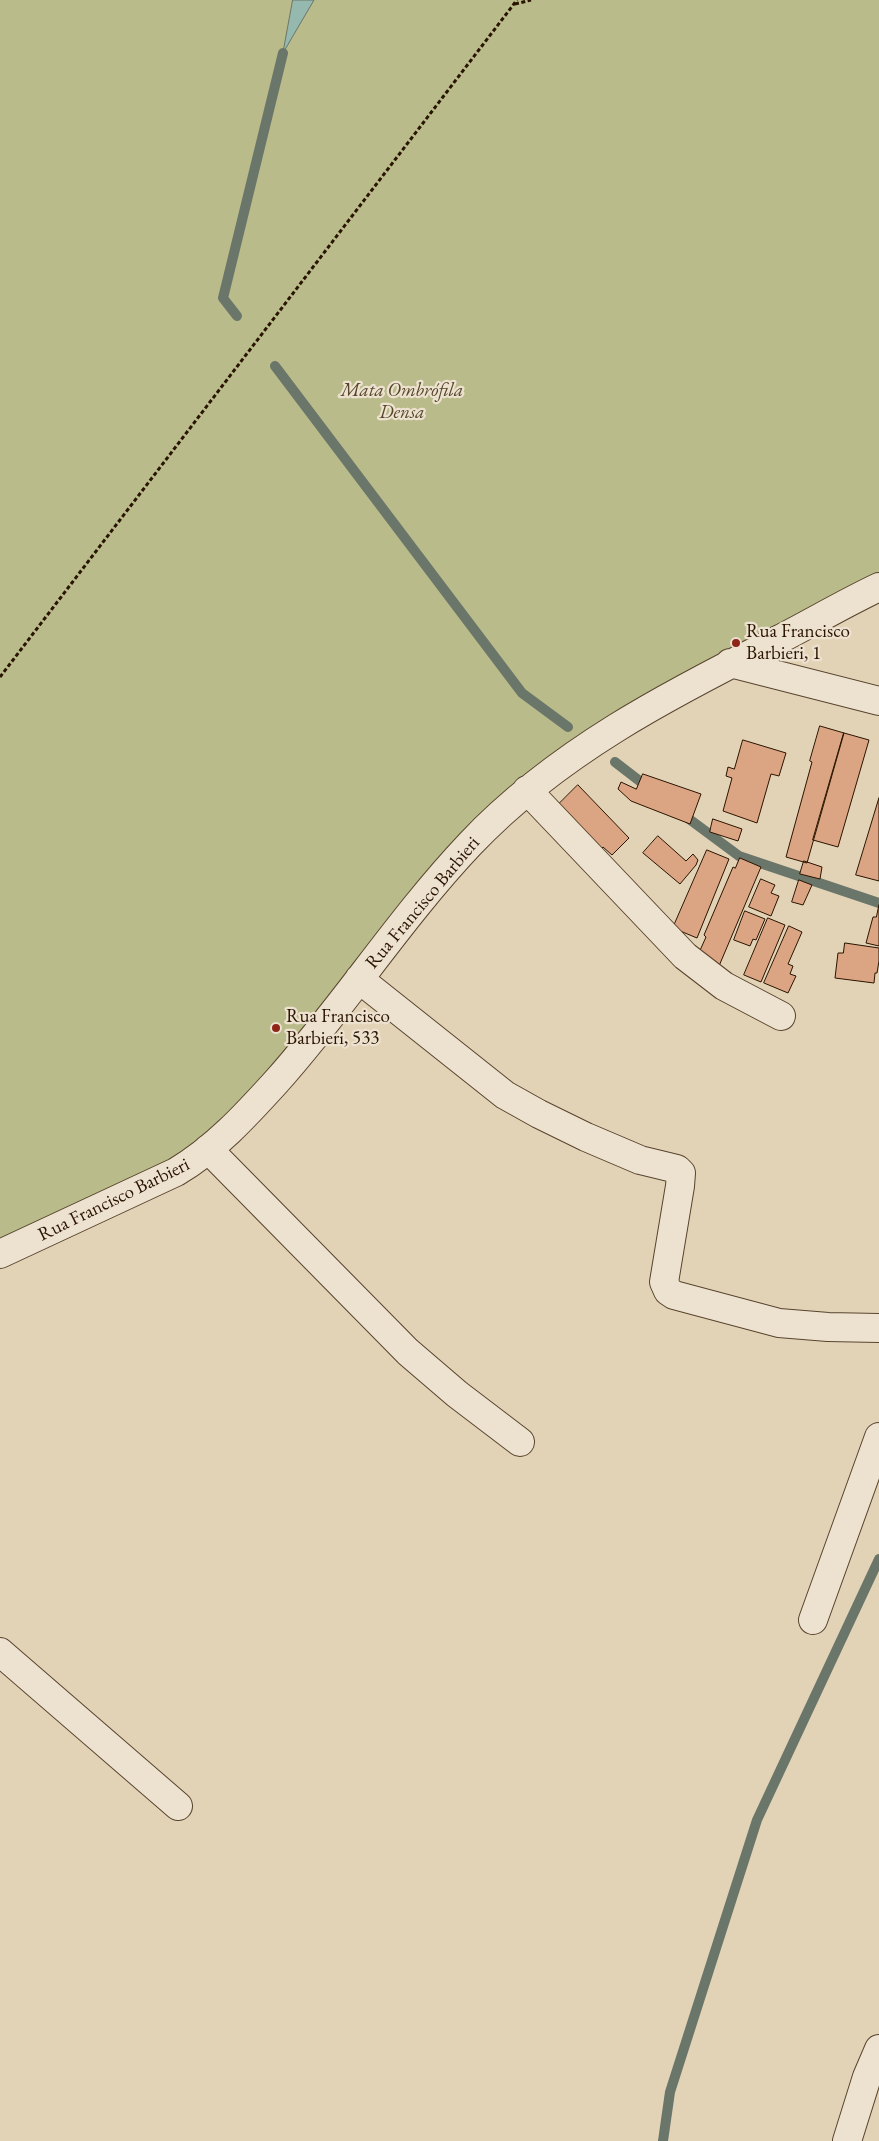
<!DOCTYPE html>
<meta charset="utf-8">
<style>
body{margin:0}
canvas{display:block;background:#e3d3b6}
</style>
<canvas width="879" height="2141"></canvas>
<script>
const context = document.querySelector('canvas').getContext('2d');
context.lineJoin = 'round';
function fillPath(path, color) { context.fillStyle = color; context.fill(path, 'evenodd'); }
function stroke(path, color, width, dash) { context.strokeStyle = color; context.lineWidth = width; context.lineCap = dash ? 'butt' : 'round'; context.setLineDash(dash || []); context.stroke(path); }
function write(font, color, halo, rows, align = 'center') {
  context.font = font + ' "EB Garamond",serif'; context.lineWidth = 4.5; context.setLineDash([]); context.textBaseline = 'middle'; context.strokeStyle = halo; context.fillStyle = color; for (const [text, x, y, turn = 0] of rows) {
    context.save(); context.translate(x, y); context.rotate((+turn || 0) * Math.PI / 180); context.textAlign = isNaN(turn) ? turn : align; if (halo) context.strokeText(text, 0, 0); context.fillText(text, 0, 0); context.restore();
  }
}
const green = new Path2D(`
 M0,0h879v593l-36,13 -330,196 -322,360 -191,93z`);
const water = new Path2D(`
 M293,0h21l-31,53z`);
const stream = new Path2D(`
 M237,316l-14,-18 60,-245
 M275,366l247,327 46,34
 M615,762l35,27
 M681,813l58,43 140,47
 M663,2141l7,-49 87,-272 122,-261`);
const building = new Path2D(`
 M820,726l24,7 -37,130 -21,-6 26,-95 -2,-1z
 M844,733l25,7 -31,107 -25,-7z
 M743,740l43,13 -7,23 -8,-2 -14,49 -34,-12 9,-33 -6,-2 2,-9 6,2z
 M643,774l58,20 -11,30 -59,-23 -13,-12 3,-7 15,7z
 M578,785l51,53 -17,17 -9,-8 -8,8 -43,-44z
 M879,798v83l-23,-6z
 M713,819l29,10 -4,12 -28,-9z
 M658,836l28,25 7,-7 5,6 -2,5 -16,19 -37,-31z
 M707,850l22,9 -32,79 -24,-10z
 M740,858l21,9 -42,99 -22,-9 9,-20 -2,-2 29,-68 2,1z
 M804,861l18,6 -2,12 -20,-5z
 M761,879l14,6 -4,8 8,3 -8,20 -22,-9z
 M799,880l13,5 -9,20 -11,-3z
 M879,905v41l-13,-3 7,-26h3z
 M745,911l20,8 -9,21 -3,-1 -3,7 -16,-6z
 M768,918l17,7 -24,57 -17,-7z
 M789,926l13,6 -14,32 5,2 -3,8 6,2 -8,17 -24,-10z
 M845,943l34,5v13l-2,12h-2l-1,10 -39,-5 3,-25h5z`);
const path = new Path2D(`
 M515,4l16,-4
 M0,677l517,-677`);
const minor = new Path2D(`
 M730,663l149,38
 M527,790l158,166 39,30 57,30
 M359,979l146,116 34,19 47,23 54,23 37,9 4,4 -1,13 -16,96 4,9 6,4 105,28 49,4 51,1
 M208,1149l200,203 49,42 63,48
 M0,1254l176,-82c39,-23 70,-57 100,-90 68,-76 124,-164 194,-238 86,-91 200,-150 310,-205 33,-17 65,-36 99,-52
 M813,1620l66,-183
 M0,1652l178,154
 M847,2141l20,-64 12,-28`);
const markers = [
 [736,643,5,"#8f2418"],
 [276,1028,5,"#8f2418"]
];
const parkNames = [
 ["Mata Ombrófila",402,391],
 ["Densa",402,413]
];
const poiNames = [
 ["Rua Francisco",746,632],
 ["Barbieri, 1",746,654],
 ["Rua Francisco",286,1017],
 ["Barbieri, 533",286,1039]
];
const streetNames = [
 ["Rua Francisco Barbieri",423,903,-50],
 ["Rua Francisco Barbieri",114,1200,-26]
];
fillPath(green, '#b9bb8a');
fillPath(water, '#95b8af');
stroke(water, '#6a7669', 1);
stroke(stream, '#6a7669', 10);
fillPath(building, '#dba482');
stroke(building, '#2a1400', 1);
stroke(minor, '#58442e', 30);
stroke(path, '#2a1400', 3, [4, 2.5]);
stroke(minor, '#ede2d0', 28);
for (const [x, y, r, color] of markers) { const dot = new Path2D(); dot.arc(x, y, r, 0, 2 * Math.PI); context.fillStyle = color; context.fill(dot); stroke(dot, '#ede2d0', 2); }
write('italic 19px', '#554629', '#ede2d0', parkNames);
write('19px', '#2a1400', '#ede2d0', poiNames, 'left');
write('19px', '#2a1400', '#ede2d0', streetNames);
</script>
